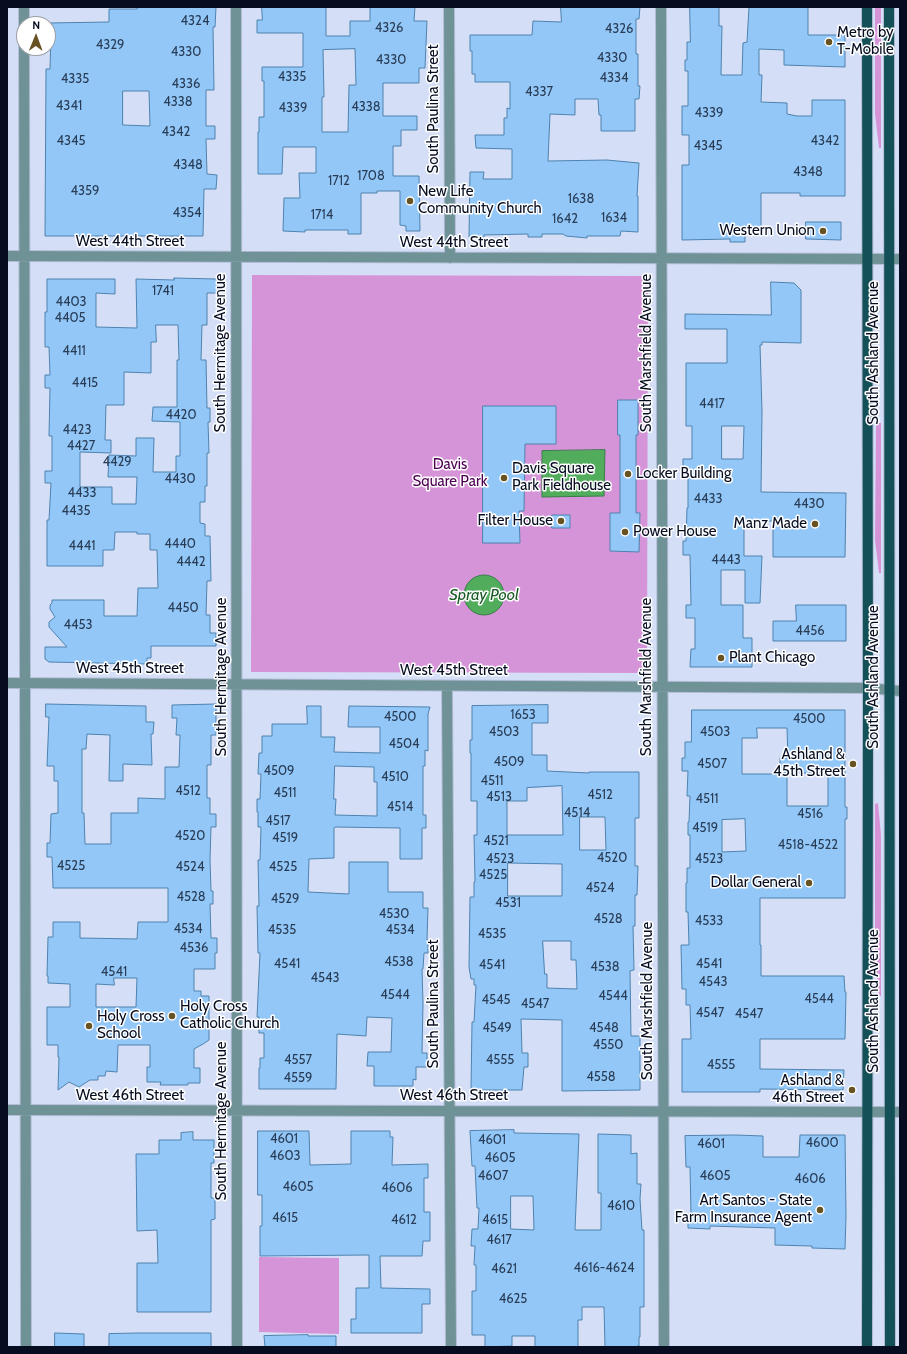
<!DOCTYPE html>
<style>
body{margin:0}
#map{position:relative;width:907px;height:1354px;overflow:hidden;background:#d4dff7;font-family:Cabin,sans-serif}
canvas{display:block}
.frame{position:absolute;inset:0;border:8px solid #060d21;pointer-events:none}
.north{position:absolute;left:16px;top:16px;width:40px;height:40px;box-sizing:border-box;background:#fff;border:1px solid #9b9ea6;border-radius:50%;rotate:1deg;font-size:11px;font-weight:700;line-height:16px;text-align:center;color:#060d21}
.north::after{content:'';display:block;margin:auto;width:14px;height:18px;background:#675221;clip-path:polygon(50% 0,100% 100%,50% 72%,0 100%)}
</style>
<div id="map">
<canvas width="907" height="1354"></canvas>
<div class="frame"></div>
<div class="north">N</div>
</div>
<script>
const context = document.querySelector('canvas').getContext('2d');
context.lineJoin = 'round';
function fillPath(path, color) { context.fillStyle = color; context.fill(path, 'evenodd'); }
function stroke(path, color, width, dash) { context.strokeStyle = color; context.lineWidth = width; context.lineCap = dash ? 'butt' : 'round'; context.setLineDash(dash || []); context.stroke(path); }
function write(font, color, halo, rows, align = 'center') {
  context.font = font + ' Cabin,sans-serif'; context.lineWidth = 3; context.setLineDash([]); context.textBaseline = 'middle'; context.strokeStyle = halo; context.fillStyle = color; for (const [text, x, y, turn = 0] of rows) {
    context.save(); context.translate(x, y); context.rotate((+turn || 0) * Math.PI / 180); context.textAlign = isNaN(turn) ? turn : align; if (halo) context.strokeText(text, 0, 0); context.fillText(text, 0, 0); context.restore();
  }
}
const green = new Path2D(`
 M875,7h6v141h-2l-4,-34z
 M252,275l396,1 -1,397 -396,-1z
 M876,423h5v150h-2l-4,-33z
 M878,803l3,32v161h-2l-4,-32v-160z
 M259,1257l80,1v76l-80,-2z`);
const water = new Path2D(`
 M605,450l-1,46 -62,1v-46z
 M464 595a20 20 0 1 1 40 0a20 20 0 1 1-40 0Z`);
const building = new Path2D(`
 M137,7h79l-1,20h-2l1,63h-8v36h9v13h-9l1,35 10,1 -1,14h-12l-1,47h-158l1,-164v-3h4l1,-33h-3v-13l61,-1v-13h28zM123,91h26l1,35 -27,-1z
 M262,7h64v29h24v-15h20v-14h45l-1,14h13l-2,47h-6v15h-36v33h34v14h-16v16h-8v30h26l1,55h-14v-5l-6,-1v-34h-23v2h-16v41h-13v-4h-43v2l-22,-1 1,-33h16l-1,-25h17v-26h-33l-1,27h-24v-42h1v-15h5v-36h-2v-14h41v-34h-46v-13h5zM355,49l1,36h-7l-1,47h-26v-35h2l-1,-47z
 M561,7h79l-1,12h-3v35h2v32h2l-1,13h-4v32h-34v-16h-2l-1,-16h-23v16l-25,-1 -2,47 59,-1 32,3 -2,33h1v36l-17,-1 -1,5h-33v2l-21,-2 -3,-2h-21v3h-14v-3l-44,1v2h-15l1,-65h14l-1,7h29v-30l-36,-1 -1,-13h29v-17h3v-10l3,1v-27h-35v-8h-3v-23h-2v-16h62l1,-14 28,1z
 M690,7h29v19h3l-1,49h21l1,-32 4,-1 2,-35h59v28h37v32l-61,-2v-15l-25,-1v26h3l-1,27 26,1v11l10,2h15v-16h33v96h-45v-3h-39v36h-16v13h-15v-3l-48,1v-75h7v-30h-7v-29h6v-35h-3v-11h2v-18h3z
 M806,222h35v18l-35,-1z
 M174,278l43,1v14h-10v32h-5l-1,35h5l1,48h3v14h-2l1,31h-2v33h-2v16h-5v21l5,1v12h5l1,45h-4l-1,34h4v18h6v13h-65v12h-4v6l-98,-2 -4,-3v-12h22l-18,-20v-5l6,-5 -5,-8v-4l2,-2v-3h52v16h33l1,-28h20l-1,-38h-7v-16h-13v-2h-22l-1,18h-11v16h-56v-46h2l2,-37h-6v-12h7v-35h-3l1,-48h-5v-13h5l-1,-28h-4v-35h2v-33h68v15l-19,-1v34l41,1 -1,-49 38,1zM156,325h22l1,35h-2v47h-24l-1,14 28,1v34h-4v16h-23l1,-34h-18v18l-27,-1 -1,22h29l-1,27h-24v-17h-32v-35l31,1v-13h-6l1,-35h18v-33l27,1v-31h5z
 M771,282l23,1 7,7v53l-39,-1v3h-2l2,66 -1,81 85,1 -1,64h-72v-36h-29v35h18l-2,47h-15v-33h-24v35h22v33h9v29h-62l1,-18h4v-31h-9v-13h5l-1,-50h-7v-14h3l1,-33h1v-35h-5v-14h9v-33h-6v-63h41v-34h-42v-15l86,1zM722,426h22l-1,33h-21z
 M618,400h20v35h-2v78h4l-1,39 -29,-1v-38h10v-78h-2z
 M483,406h73v38h-31l-1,67h-5l1,32h-37z
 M552,515h18v13h-18z
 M796,605h50v36h-73v-20h23z
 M46,704l100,2v16h8l-1,12h-2l1,31 -29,-1v17h-14l1,-46 -23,-1 -1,15h-4v64h2l1,31h26v-31h27v-15l27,1v-32h14l1,-32h-4l1,-17h-5v-13l44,-1v31h-5v30h-4v33h3v16h6v13h-5l-1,32 1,32h2v13h-3l1,34h6v15h-2v16h-21v22h7v5h8v44l-6,4 -9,5v19h6v15h-12v2h-28l1,-3h-14v-15h3v-22h-32l-1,27 -11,-1 -1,5h-7v4h-8l-11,7 -10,-5 -11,8 1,-33h-1v-12h-11v-38h23v-23l-22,-1v-7h-1l1,-39h5v-15h27v16l57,1 1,-17h30v-34h-115l-1,-31h-5v-14h3l1,-29 7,-1v-32h-4v-15h-7l2,-49h-3zM114,978h23l-1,29h-40v-23l18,1z
 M548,705v18h-16v32h15v16l42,2v-1h50v46h-4v48h3l-1,29h-2v31h-2l1,44 -4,1 1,65h9v54l-78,1v-71l-41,-1 1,34h6v14h-4l-2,23h-51l1,-68h2l2,-37h-2v-6h-3l-2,-12 1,-70h4v-15h1l-1,-47h3v-34h-6v-48h-1v-13h2v-34zM562,786l1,49h-56v-34h20v-13zM580,817h25l1,33h-26zM508,863l54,1v32h-54zM543,941h28v19h5l1,29 -30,-1v-14h-2z
 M307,706h14v31h14l-1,15 46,1v-26h-32l1,-21 81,1 -2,7v37l-3,-1v16h-2v49h3v13h-4v31h-22v-31l-65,-1 -1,1v30l-25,1 -1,33 41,2v-32h39v30h35v16h5l-1,32h1v13h-4l-1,16h-1l1,34 -1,50h5v14h-11v13l-3,-1v7h-39v-20h-7l1,-14h23l1,-34 -25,-1 -1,19 -29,-2 -1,55h-77v-21h1v-10h4v-25h-5v-16h-2l3,-64h-2l-1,-47h2l-1,-46h2l1,-33h-3v-15h-1v-13h3l1,-25h-3l1,-21h3v-17h10v-12h35zM335,766l39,1v15h3v34l-42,-1 1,-16h-2z
 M692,710h153v97h2v12h-2v79h-85v47h1v31h83l1,16h1l-1,47h-85v30l84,1 -1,20 -83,-1v3h-78v-53h9l-1,-34h-4v-16h-4l-1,-44h8l-1,-33h-2v-29h1v-15h3v-33h-2v-13h1l1,-26h-3l1,-25h-6v-13h3v-16h6zM757,728h30l1,30h-8v15h48v33h-41v-32h-45v-36h15zM745,819l1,32 -24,1v-32z
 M514,1130v3l65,1 -4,96h26v-37h-3v-59l33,1v19l6,-1v31h4l-1,15 2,31h2v77h-4v30h-1v9h-2v1h-32l-1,-40h-22v13h-4v27h-43v-11h-23v10l-27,1v-12h-13v-44h4v-26h-2l1,-19h-4l1,-17h6l1,-21h-2l-2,-42h-3l-2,-35zM511,1196h22l1,34 -23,-1z
 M258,1131h51l1,34 41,-1v-33h39v6h3l-1,28 36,-1v14h-4v34h6v29h-7l-1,15h-42l1,32 49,1v15h-8v29h-71v-14h5v-31h13v-33l-109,1v-30h2v-31h-4z
 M193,1132v8h21v23h-3v35h4v21l-4,1v92h-74v-49h21l-1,-33 -20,1 -1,-77h23v-14h22v-7z
 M736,1135l27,1v21h36l1,-22h45l1,81 -1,33 -33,-1v-2l-37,-1v-17l-65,-2v3l-22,-1v-14h3l-1,-47h-4l-1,-31z
 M55,1333l29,1v13h-29z
 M138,1333h73v14h-102v-13z
 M308,1335v1h28v11h-71l-1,-11z`);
const minor = new Path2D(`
 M24,7l2,1340
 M236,7l1,1340
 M449,7l1,251
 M661,7l3,1340
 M7,256l893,3
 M7,683l861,5 32,3
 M447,686l4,661
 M7,1110l893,2`);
const major = new Path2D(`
 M889,7l1,1340
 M867,1347l1,-640 -1,-700`);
const markers = [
 [829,42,4,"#675221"],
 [410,201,4,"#675221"],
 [823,231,4,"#675221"],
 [628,474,4,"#675221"],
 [504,478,4,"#675221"],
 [561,521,4,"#675221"],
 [815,524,4,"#675221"],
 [625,532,4,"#675221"],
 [721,658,4,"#675221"],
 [853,764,4,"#675221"],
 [809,883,4,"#675221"],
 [172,1016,4,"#675221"],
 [89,1026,4,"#675221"],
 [852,1090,4,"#675221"],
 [820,1210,4,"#675221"]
];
const numberNames = [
 ["4324",195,21],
 ["4326",389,28],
 ["4326",619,29],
 ["4329",110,45],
 ["4330",186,52],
 ["4330",612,58],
 ["4330",391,60],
 ["4335",292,77],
 ["4334",614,78],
 ["4335",75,79],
 ["4336",186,84],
 ["4337",539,92],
 ["4338",178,102],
 ["4341",69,106],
 ["4338",366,107],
 ["4339",293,108],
 ["4339",709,113],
 ["4342",176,132],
 ["4345",71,141],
 ["4342",825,141],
 ["4345",708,146],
 ["4348",188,165],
 ["4348",808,172],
 ["1708",371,176],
 ["1712",339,181],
 ["4359",85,191],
 ["1638",581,199],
 ["4354",187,213],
 ["1714",322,215],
 ["1634",614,218],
 ["1642",565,219],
 ["1741",163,291],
 ["4403",71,302],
 ["4405",70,318],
 ["4411",74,351],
 ["4415",85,383],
 ["4417",712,404],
 ["4420",181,415],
 ["4423",77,430],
 ["4427",81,446],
 ["4429",117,462],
 ["4430",180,479],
 ["4433",82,493],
 ["4433",708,499],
 ["4430",809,504],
 ["4435",76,511],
 ["4440",180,544],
 ["4441",82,546],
 ["4443",726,560],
 ["4442",191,562],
 ["4450",183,608],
 ["4453",78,625],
 ["4456",810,631],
 ["1653",523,715],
 ["4500",400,717],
 ["4500",809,719],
 ["4503",504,732],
 ["4503",715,732],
 ["4504",404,744],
 ["4509",509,762],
 ["4507",712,764],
 ["4509",279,771],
 ["4510",395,777],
 ["4511",492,781],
 ["4512",188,791],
 ["4511",285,793],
 ["4512",600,795],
 ["4513",499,797],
 ["4511",707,799],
 ["4514",400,807],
 ["4514",577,813],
 ["4516",810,814],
 ["4517",278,821],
 ["4519",705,828],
 ["4520",190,836],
 ["4519",285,838],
 ["4521",496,841],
 ["4518-4522",808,845],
 ["4520",612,858],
 ["4523",500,859],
 ["4523",709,859],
 ["4525",71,866],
 ["4524",190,867],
 ["4525",283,867],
 ["4525",493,875],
 ["4524",600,888],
 ["4528",191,897],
 ["4529",285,899],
 ["4531",508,903],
 ["4530",394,914],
 ["4528",608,919],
 ["4533",709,921],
 ["4534",188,929],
 ["4535",282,930],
 ["4534",400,930],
 ["4535",492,934],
 ["4536",194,948],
 ["4538",399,962],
 ["4541",287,964],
 ["4541",709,964],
 ["4541",492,965],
 ["4538",605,967],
 ["4541",114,972],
 ["4543",325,978],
 ["4543",713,982],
 ["4544",395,995],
 ["4544",613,996],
 ["4544",819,999],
 ["4545",496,1000],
 ["4547",535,1004],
 ["4547",710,1013],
 ["4547",749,1014],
 ["4549",497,1028],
 ["4548",604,1028],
 ["4550",608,1045],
 ["4557",298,1060],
 ["4555",500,1060],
 ["4555",721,1065],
 ["4558",601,1077],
 ["4559",298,1078],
 ["4601",284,1139],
 ["4601",492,1140],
 ["4600",822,1143],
 ["4601",711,1144],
 ["4603",285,1156],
 ["4605",500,1158],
 ["4607",493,1176],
 ["4605",715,1176],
 ["4606",810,1179],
 ["4605",298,1187],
 ["4606",397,1188],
 ["4610",621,1206],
 ["4615",285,1218],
 ["4612",404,1220],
 ["4615",495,1220],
 ["4617",499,1240],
 ["4616-4624",604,1268],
 ["4621",504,1269],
 ["4625",513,1299]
];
const poiNames = [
 ["Metro by",837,33],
 ["T-Mobile",837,50],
 ["New Life",418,192],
 ["Community Church",418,209],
 ["Western Union",815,231,"right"],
 ["Davis Square",512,469],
 ["Park Fieldhouse",512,486],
 ["Locker Building",636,474],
 ["Filter House",553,521,"right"],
 ["Manz Made",807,524,"right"],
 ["Power House",633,532],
 ["Plant Chicago",729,658],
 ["Ashland &",845,755,"right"],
 ["45th Street",845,772,"right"],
 ["Dollar General",801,883,"right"],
 ["Holy Cross",180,1007],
 ["Catholic Church",180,1024],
 ["Holy Cross",97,1017],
 ["School",97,1034],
 ["Ashland &",844,1081,"right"],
 ["46th Street",844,1098,"right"],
 ["Art Santos - State",812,1201,"right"],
 ["Farm Insurance Agent",812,1218,"right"]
];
const streetNames = [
 ["South Paulina Street",434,109,-90],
 ["West 44th Street",130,242],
 ["West 44th Street",454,243],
 ["South Hermitage Avenue",221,353,-90],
 ["South Marshfield Avenue",647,353,-90],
 ["South Ashland Avenue",874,353,-90],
 ["West 45th Street",130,669],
 ["West 45th Street",454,671],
 ["South Hermitage Avenue",222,677,-90],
 ["South Marshfield Avenue",647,677,-90],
 ["South Ashland Avenue",874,677,-90],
 ["South Marshfield Avenue",648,1001,-90],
 ["South Ashland Avenue",874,1001,-90],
 ["South Paulina Street",434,1004,-90],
 ["West 46th Street",130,1096],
 ["West 46th Street",454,1096],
 ["South Hermitage Avenue",222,1121,-90]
];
const parkNames = [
 ["Davis",450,465],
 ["Square Park",450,482]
];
const waterNames = [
 ["Spray Pool",484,595]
];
fillPath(green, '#d694d8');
fillPath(water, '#51ac5b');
stroke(water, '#3a7c4a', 1);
fillPath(building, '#92c7f7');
stroke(building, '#4e82ae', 1);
stroke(minor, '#b3bdd5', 12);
stroke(major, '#b3bdd5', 12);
stroke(minor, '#6f9297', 10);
stroke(major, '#145057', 10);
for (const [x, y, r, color] of markers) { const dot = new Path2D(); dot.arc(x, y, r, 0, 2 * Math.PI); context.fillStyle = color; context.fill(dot); stroke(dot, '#fff', 1.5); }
write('13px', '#293c56', null, numberNames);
write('15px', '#060d21', '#fff', poiNames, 'left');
write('15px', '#060d21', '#fff', streetNames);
write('15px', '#4d0052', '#fff', parkNames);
write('italic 16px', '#195823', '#fff', waterNames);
</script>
